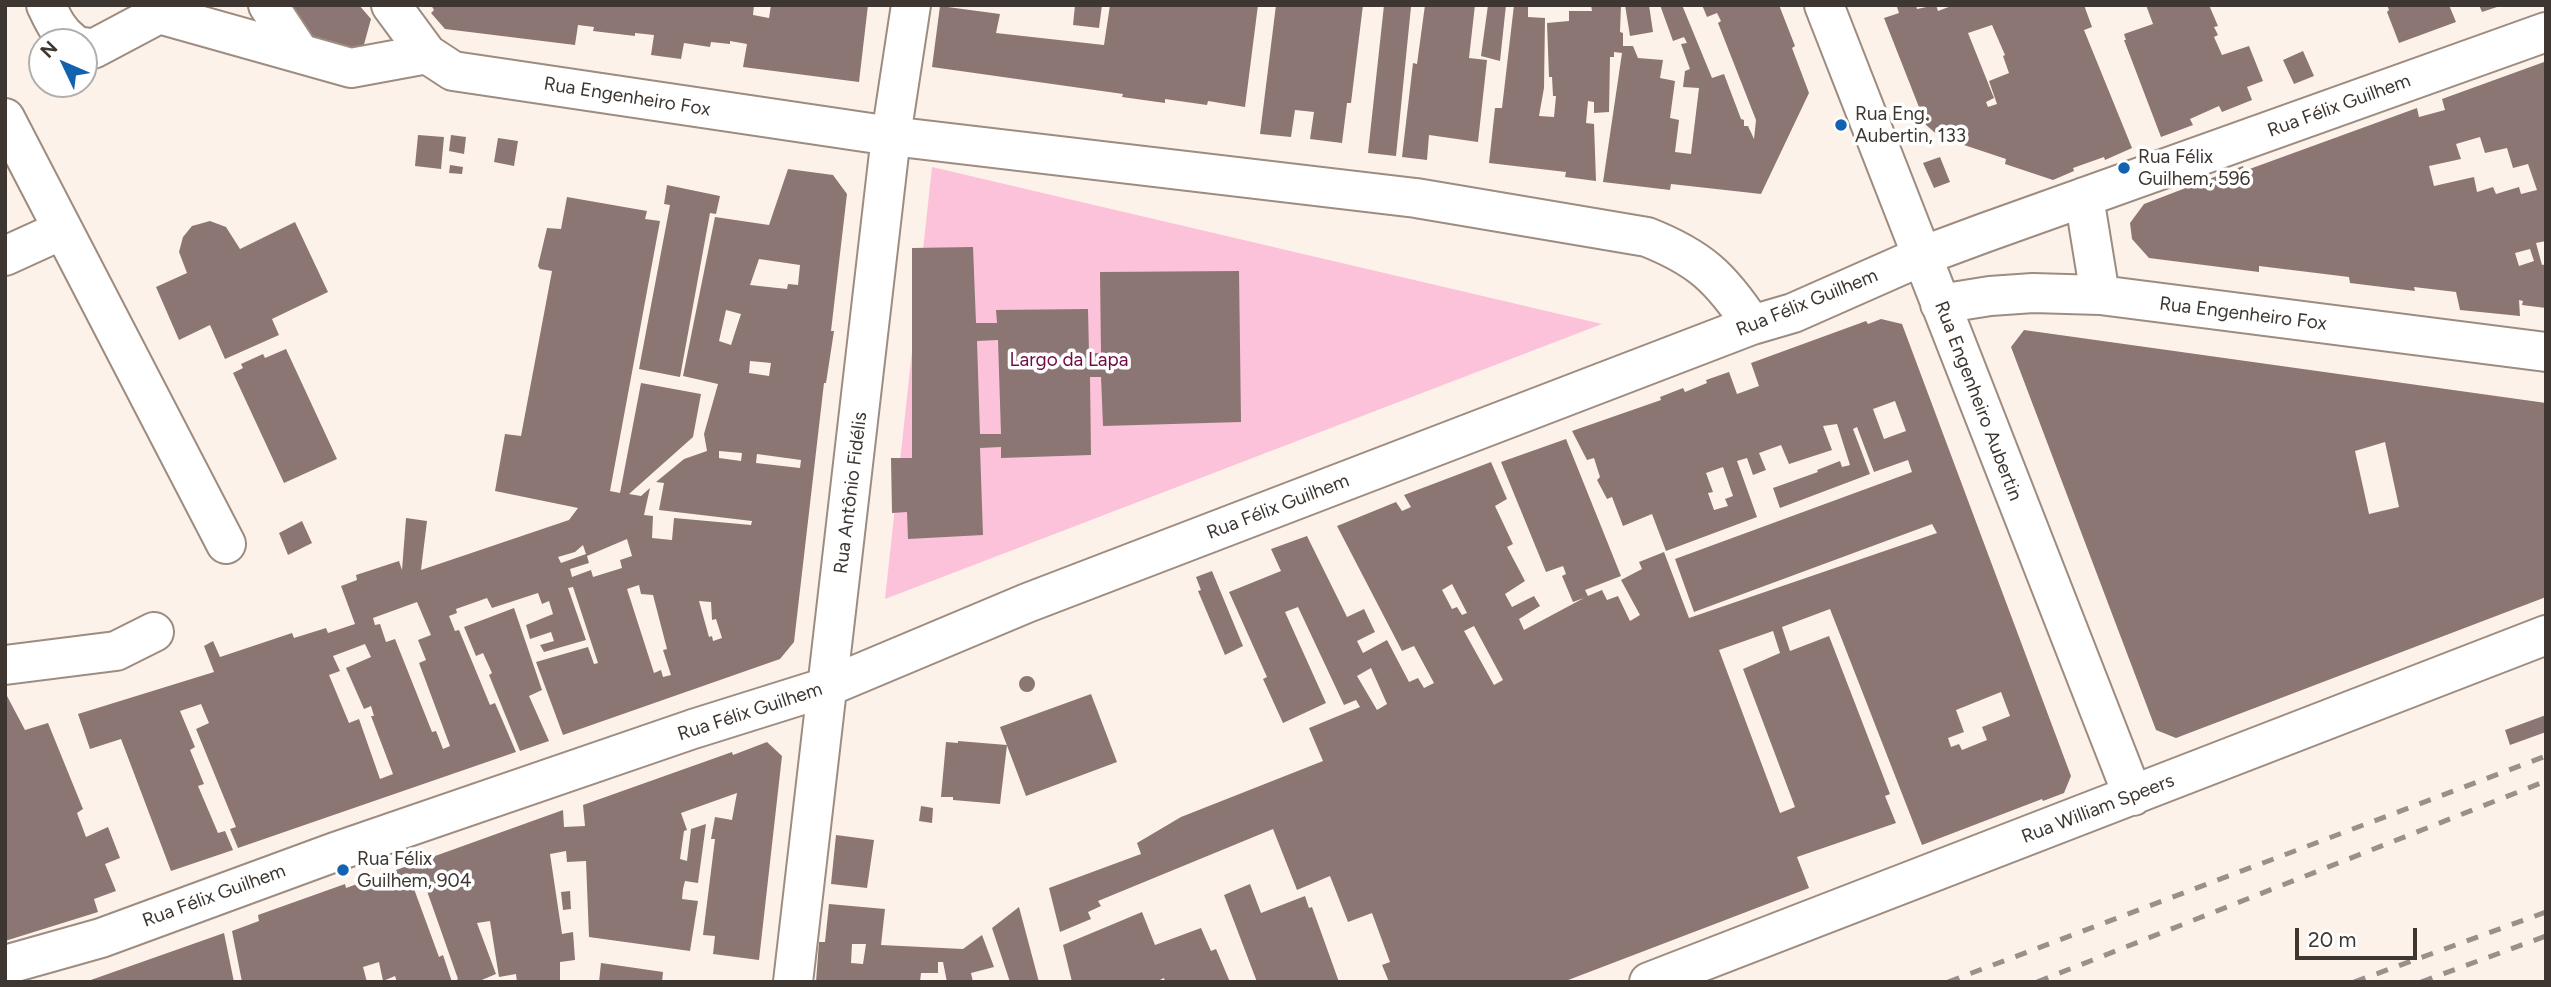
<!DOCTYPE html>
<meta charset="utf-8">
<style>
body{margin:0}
#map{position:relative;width:2551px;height:987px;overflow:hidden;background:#fdf2ea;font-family:Figtree,sans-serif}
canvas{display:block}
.frame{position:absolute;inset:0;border:7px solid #3d3631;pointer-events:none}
.north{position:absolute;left:28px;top:28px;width:70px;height:70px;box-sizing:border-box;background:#fff;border:2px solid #b1afad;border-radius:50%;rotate:314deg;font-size:19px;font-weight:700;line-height:28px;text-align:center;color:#3d3631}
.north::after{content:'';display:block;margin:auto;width:24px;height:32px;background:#1362b0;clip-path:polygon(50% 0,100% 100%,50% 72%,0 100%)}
.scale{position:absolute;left:2295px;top:928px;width:122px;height:32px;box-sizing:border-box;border:4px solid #3d3631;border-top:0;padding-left:9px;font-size:21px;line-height:24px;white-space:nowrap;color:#3d3631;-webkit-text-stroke:5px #fff;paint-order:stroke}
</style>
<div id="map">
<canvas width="2551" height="987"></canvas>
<div class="frame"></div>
<div class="north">N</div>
<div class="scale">20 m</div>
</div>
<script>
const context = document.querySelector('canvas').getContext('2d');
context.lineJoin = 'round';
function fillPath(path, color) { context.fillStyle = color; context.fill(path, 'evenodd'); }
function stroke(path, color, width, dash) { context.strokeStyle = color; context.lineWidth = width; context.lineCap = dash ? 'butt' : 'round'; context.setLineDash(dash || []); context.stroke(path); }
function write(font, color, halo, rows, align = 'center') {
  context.font = font + ' Figtree,sans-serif'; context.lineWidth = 7; context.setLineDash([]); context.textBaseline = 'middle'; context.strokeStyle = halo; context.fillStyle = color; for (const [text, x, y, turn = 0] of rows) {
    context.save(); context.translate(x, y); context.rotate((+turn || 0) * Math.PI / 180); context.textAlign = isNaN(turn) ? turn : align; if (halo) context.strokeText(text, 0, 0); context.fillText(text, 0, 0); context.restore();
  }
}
const green = new Path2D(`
 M932,167l670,157 -717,275z`);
const building = new Path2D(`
 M285,5h74l12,14 -11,40 -21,-7 -10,-12 -7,7z
 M431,5h323l-1,10 16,3 2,-13h97l-9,77 -116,-15 4,-23 -17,-3v3l-19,-2 -1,5 -26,-4 -3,16 -30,-4 3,-20 -19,-2v3l-42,-5 1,-4 -16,-2 -3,20 -130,-16 -14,-16 3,-3z
 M1075,5h27l-3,23 -26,-3z
 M1110,5h148l-13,102 -37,-6 -1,4 -42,-6v4l-43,-6 1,-3 -191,-27 8,-61 60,8 -4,19 108,12z
 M1276,5h87l-12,98h-4l-5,40 -32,-4 4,-27 -19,-2 -4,27 -31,-3z
 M1384,5l27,2 -15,149 -28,-3z
 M1425,5h50l-6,53 18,2 -9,82 -49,-7 -2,25 -25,-3 11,-94 4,1z
 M1488,5h18l-6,56 -19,-5z
 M1514,5h14v12l17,1 -1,70 -5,28 15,1 2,-21h-3l-1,-19h-3l-2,-54 22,-2v-10h23l-1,-6h30l-1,27 3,1v13h10l5,12 25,2 -3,18 15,3 -5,37 9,2 -4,32 16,2 8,-66 -16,-1 2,-16 5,-2 -9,-25 6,-1 -3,-6 -11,4 -13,-36h22l30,73 12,-4 17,45 3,1v6h4l6,13 2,-19 -38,-97 3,-2 -4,-8 -10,4 -5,-12h77l16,41 -3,2 17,45 -48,101 -90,-10 -1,6 -67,-8 19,-129 -8,-1v5h-4l-1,55 -15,1v-11l-6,-1 -2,22 8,1 2,57 -31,-4 1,-5 -77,-9 6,-55h7z
 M1625,5h24l4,27 -23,4z
 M1900,5h16l1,4 19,-4 2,6 16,-6h130l8,22 -8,3 48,118 -27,12 -1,-3 -31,11 1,3 -21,9 -48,-16 1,-5 -66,-22 -14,-12 -42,-107 15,-5 -2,-6zM1992,25l13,30 -2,1 6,17 -20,8 8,23 -9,3 -2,-5 8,-4 -26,-65z
 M2146,5h63l9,21 -4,1 4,8 -4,2 8,18 27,-9 14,35 -16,6 5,13 -30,12 -3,-6 -29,13 3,6 -32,12 -37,-97h2l-2,-6 29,-10z
 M2387,5h62l7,17 -57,21 -12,-31 2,-2z
 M2479,5h21v1l-18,6z
 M2303,51l11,25 -20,8 -11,-24z
 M2544,62l2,2v177l-10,2 6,22 4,-1v44l-24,-3 1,-4 -4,-1 1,16 -60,-6 -4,-18 -42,-5 1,4 -65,-8 -1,-6 -90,-11v6l-110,-14 -17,-19 -2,-16 14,-19 99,-38 1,5 173,-63 2,9 26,-7 -3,-11zM2480,137l5,16 22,-5 6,20 15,-4 9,26 -16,4 -2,-7 -23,7 -3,-7 -16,5 -3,-15 -40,9 -5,-20 32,-7 -5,-15zM2530,249l4,12 -15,5 -4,-13z
 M418,135l26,2 -3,32 -26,-3z
 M451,135l15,2 -2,17 -15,-3z
 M498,138l20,3 -4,25 -20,-4z
 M1940,157l10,25 -16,6 -11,-25z
 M450,165l13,2 -1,7 -13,-1z
 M788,169l45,6 14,19 -16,137h3l-8,52h-2l-30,259 -14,17 -217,76 -27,-73 52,-15 6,17 4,-1 -25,-76 -5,1 18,52 -42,12 -4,-7 14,-4 -3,-9 -21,7 -4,-14 27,-11 -4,-13 -7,3 -4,-11 -46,15 -5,-10 -31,11 1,4 -8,3 6,15 4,-1 31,75 5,-2 21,49 -278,96 -8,-19 6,-2 -40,-98 13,-6 -8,-19 -21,7 15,36 -5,3 14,34 -6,2 20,47 7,-2 8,19 -62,21 -50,-132 -31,10 -12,-35 136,-42 -10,-26 9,-5 7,16 72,-24 2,5 32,-10 2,5 27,-9 -14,-38 16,-6 -1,-5 43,-14 3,9 4,-52 21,3 -6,49 148,-50 9,-12 -83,-17 10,-57 16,2 31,-165 -12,-2 -2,-3 9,-38 14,1 6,-32 80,14 -2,8 15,2 -50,270 10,2 21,-110 60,11 -8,43 -64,57 12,2 9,-8 -6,27 9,1 -1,22 20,2 2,-22 77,7 1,-4 -93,-11 5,-27 -8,-1 28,-23 23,-8 -3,-17 14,-50 -35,-8 32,-159 54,8zM759,259l41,6 -2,20 -10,-1 -1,5 -37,-4zM726,310l15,4 -10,31 -12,-4zM750,361l21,2 -2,13 -20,-3zM719,451l23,2 -1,8 -22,-3zM757,454l44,6 -1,8 -44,-5zM627,539l5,17 -12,4 2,8 -29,9 -2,-7 -19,7 -2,-8 19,-6 -2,-7zM583,545l3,9 -25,9 -3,-6 17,-5zM639,585l2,9 12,1 14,54 -4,1 8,25 -8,2 -2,-7 -7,3 -27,-84zM699,601l12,1 1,18 4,-1 6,19 -9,3 -1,-5 -3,1zM417,602l14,33 -13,5 8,20 -7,3 31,83 -7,3 -7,-18 -4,1 -37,-93 -9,3 -6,-18 -5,1 -2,-7zM365,644l6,13 -25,11 18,41 7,-3 3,10h-3l22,58 -13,5 -21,-60 -10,4 -20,-48 11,-4 -7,-15z
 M667,185l53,11 -4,18 -6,-1 -30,164 -41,-8 31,-164 -6,-1z
 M210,221l16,6 14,22 55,-27 33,70 -56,27 7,16 -54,24 -15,-34 -31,15 -23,-53 31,-14 -8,-21 4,-15 9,-11z
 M973,247l3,76h21l-1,-13 92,-1 1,44h12l-1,-81 139,-1 2,151 -138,4 -2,-49h-11l1,78 -90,3v-11l-21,1 3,87 -75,4 -1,-27 -15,1 -1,-55h21v-210zM998,340l3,94h-21l-3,-93z
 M1881,319l21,5 169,452 -7,17 -21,8 -1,-2 -120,46 -92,-236 -48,18 8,24 39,-15 61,158 -5,2 11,27 -99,34 12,31 -246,94h-174l-7,-17 8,-3 -18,-49 -24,9 -18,-46 -33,14 -24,-61 -175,72 3,5 -13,6 3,7 -31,13 -11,-44 92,-34 -4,-11 44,-26 142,-56 -14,-33 51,-21 -4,-7 -12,5 -46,-98 -13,5 41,91 -43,20 -20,-44 4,-2 -38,-85 52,-21 -10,-22 36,-13 40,81 17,-8 11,23 -18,9 6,12 24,-13 22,42 9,-4 6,10 10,-5 -20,-37 -12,5 -65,-125 59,-24 6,9 9,-4 -7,-12 87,-33 16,37 -12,7 18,38 -6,3 18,34 -20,13 7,13 22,-11 6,10 -21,13 5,11 60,-32 -11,4 -11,-26 4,-2 -3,-8 -17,6 -45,-110 65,-23 55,137 -36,14 3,6 14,-6 5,10 11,-4 12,25 10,-6 -19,-35 21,-11 -3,-7 25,-10 25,66 248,-85 -5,-9 -238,88 -19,-53 237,-87 -4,-12 -34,12 -17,-45 -4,2 17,45 -90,34 -7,-20 45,-16 -1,-2 23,-9 2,6 8,-2 -13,-41 -14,2 9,24 -43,14 -8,-19 -22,8 7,17 -13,5 -6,-17 -10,3 20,56 -91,34 -14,-37 -29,12 -11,-29 -5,2 -10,-19 3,-3 -6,-19 -7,2 -15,-29 89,-31 -1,-3 23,-9 2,4 22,-9 -1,-3 23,-8 8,22 22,-8 -8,-23 115,-42 2,3zM1895,401l11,30 -22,8 -11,-30zM1723,467l10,29 -8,3 3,7 -14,4 -6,-17 5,-1 -7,-19zM1452,584l15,29 -5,2 -5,-8 -5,2 -10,-19zM1474,626l29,54 -9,5 -30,-54zM1773,631l7,22 -37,16 52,138 -15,6 -61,-163zM1371,668l16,36 -10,6 -20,-34zM2001,692l9,24 -28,11 5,13 -25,10 -3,-6 -8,3 -3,-9 16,-6 -8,-22z
 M2024,330l522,73v194l-370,141 -20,-8 -145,-383zM2385,442l14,65 -30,7 -14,-63z
 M286,349l51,110 -53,24 -51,-110 10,-5 -2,-4 22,-10 2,4z
 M302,521l10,22 -24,12 -9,-22z
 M1212,571l31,75 -18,9 -27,-64 3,-1 -5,-13z
 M514,608l28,82 -13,6 20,45 -29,10 -31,-76 3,-2 -9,-20 -7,3 -12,-29z
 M1019 684a8 8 0 1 1 16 0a8 8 0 1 1-16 0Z
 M1091,694l26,68 -91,34 -26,-69z
 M7,696l18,34 23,-7 35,86 -6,4 9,24 22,-10 12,31 -15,6 11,27 -22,8 4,13 -93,29v-244z
 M2546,715v17l-36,13 -5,-15z
 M958,741l49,4 -7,59 -47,-4v-3h-12l5,-55 12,1z
 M767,742l15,14 -23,204 -46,-6 2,-18 -12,-1 12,-96h-4l4,-22 17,3 5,-27 -56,20 6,17 -3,1 -4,28 7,2 4,-32 15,-5 -8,59 -13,-2 -2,8 -1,10 16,2 -8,50 -101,-14 -3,-76 -19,1 -1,-11 -16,3 12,80 11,-2 2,28 -15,2v20h-43l-1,-8 -17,3 -9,-56 -13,2 19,51 -19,8h-23l4,-3 -37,-105 -11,4 29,79 4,-2 9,27h-55l-2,-6 -12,5 -4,-19 -16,5 4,15h-125l-10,-51 27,-10 -1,-6 87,-31 1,4 217,-78 1,17 21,-1 -2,-21 149,-53 1,3z
 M921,806l12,2 -1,15 -13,-2z
 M836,835l38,5 -7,48 -36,-4z
 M1250,884l11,29 44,-17 4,12 3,-1 27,75h-82l-33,-87z
 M570,891l1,18 -8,1 -2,-18z
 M829,904l56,5 -4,36 82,4 19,-14 12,32 -23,6 2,9h-26l-4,-20h-5v11h-17l-1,9h-104l3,-40h6zM852,944h14l-3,20 -12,-1z
 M1019,907l20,75h-29l-18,-54z
 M1142,912l13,33 46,-17 10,23 5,-2 14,33h-65l-1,-4 -8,4h-84l-9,-37z
 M224,933l10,49h-146v-1z
 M601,963l62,9 -1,10h-63z`);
const minor = new Path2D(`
 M46,5c7,15 13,28 26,37
 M268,5l31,47
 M391,5l36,49 26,17 438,65 525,62 231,39c53,21 74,41 105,88
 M1824,5l309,791
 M84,47l9,2 66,-35 192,54 76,-14
 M5,118l221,426
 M2084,197l16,98
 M5,256l57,-26
 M1940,304l50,-8 43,-3 67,2 446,57
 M5,665l111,-14 38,-19
 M5,965l96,-27 234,-86 358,-123 134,-42 200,-84 725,-278 41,-12 129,-57 62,-23 562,-201
 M793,982l98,-846 20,-131
 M1649,982l897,-347`);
const rail = new Path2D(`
 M1948,982l598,-226
 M2037,982l509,-201
 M2354,982l192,-70
 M2421,982l125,-46`);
const markers = [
 [1841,125,7,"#1362b0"],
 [2124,168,7,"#1362b0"],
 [343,870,7,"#1362b0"]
];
const streetNames = [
 ["Rua Engenheiro Fox",627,97,9],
 ["Rua Félix Guilhem",2339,106,-20],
 ["Rua Félix Guilhem",1807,303,-22],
 ["Rua Engenheiro Fox",2243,314,7],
 ["Rua Engenheiro Aubertin",1978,401,69],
 ["Rua Antônio Fidélis",851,493,-83],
 ["Rua Félix Guilhem",1278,507,-21],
 ["Rua Félix Guilhem",750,712,-18],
 ["Rua William Speers",2098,809,-21],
 ["Rua Félix Guilhem",214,896,-20]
];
const poiNames = [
 ["Rua Eng.",1855,114],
 ["Aubertin, 133",1855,136],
 ["Rua Félix",2138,157],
 ["Guilhem, 596",2138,179],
 ["Rua Félix",357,859],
 ["Guilhem, 904",357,881]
];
const parkNames = [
 ["Largo da Lapa",1069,360]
];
fillPath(green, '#fcc2d9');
fillPath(building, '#8b7673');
stroke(minor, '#9d8c7f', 42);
stroke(minor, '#fff', 38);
stroke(rail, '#999089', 5, [12, 12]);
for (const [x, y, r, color] of markers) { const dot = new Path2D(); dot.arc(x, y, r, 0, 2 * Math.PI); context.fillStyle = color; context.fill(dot); stroke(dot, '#fff', 2.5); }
write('19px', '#3d3631', '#fff', streetNames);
write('19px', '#3d3631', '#fff', poiNames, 'left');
write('19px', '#710d45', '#fff', parkNames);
</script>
